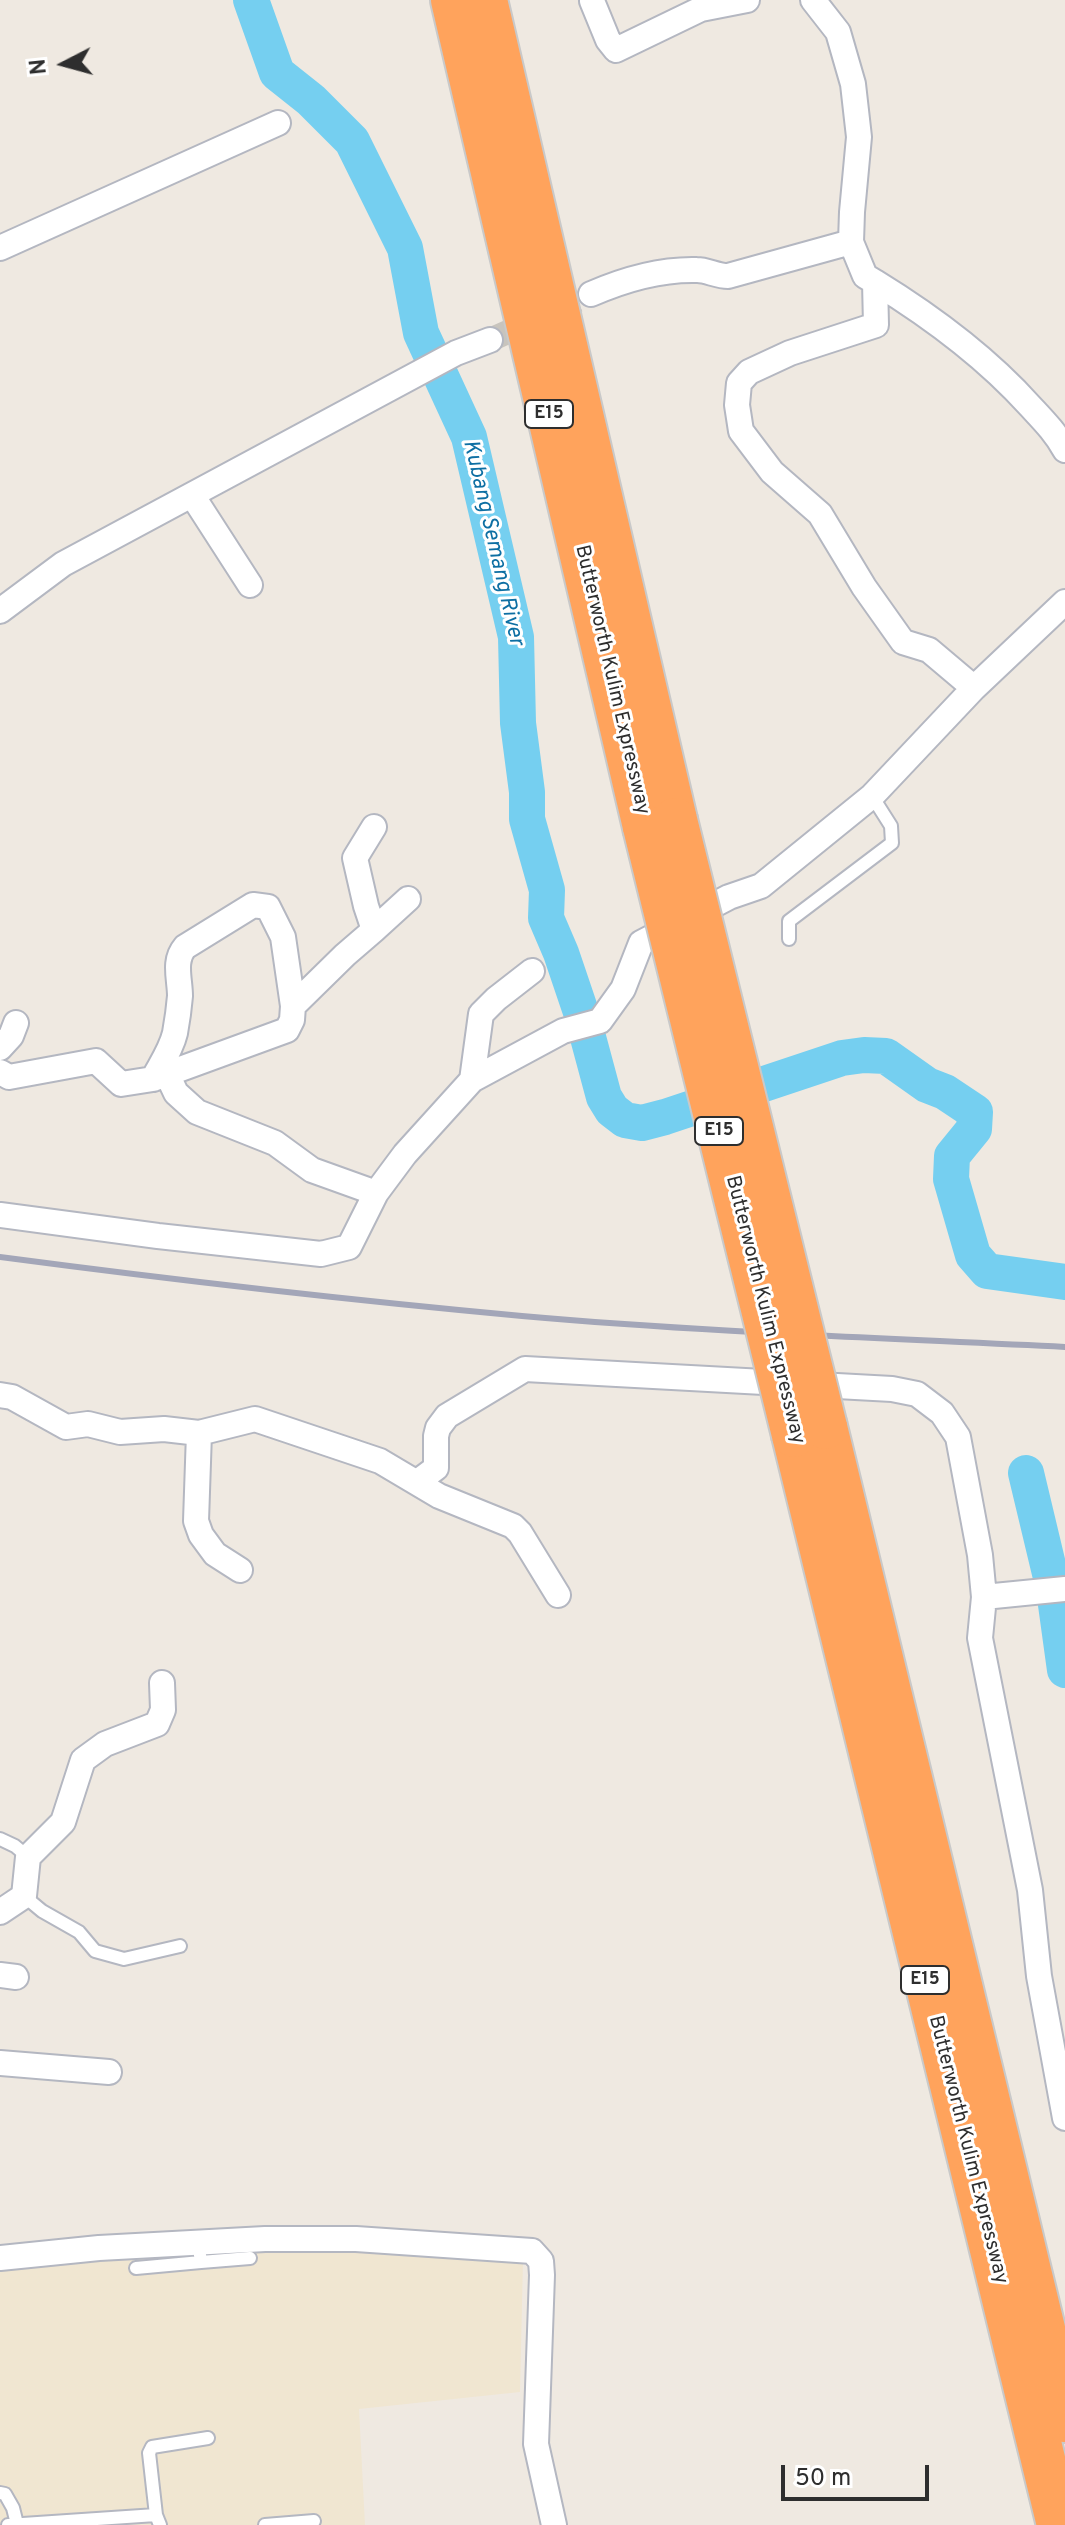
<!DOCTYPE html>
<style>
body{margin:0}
#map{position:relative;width:1065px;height:2525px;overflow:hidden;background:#efe9e1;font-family:Overpass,sans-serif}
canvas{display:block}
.north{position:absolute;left:24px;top:24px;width:80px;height:80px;-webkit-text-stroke:6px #fff;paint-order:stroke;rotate:264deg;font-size:22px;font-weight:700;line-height:32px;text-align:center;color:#2e2e2e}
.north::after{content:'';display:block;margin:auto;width:28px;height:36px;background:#2e2e2e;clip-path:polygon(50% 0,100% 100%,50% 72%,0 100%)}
.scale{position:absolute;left:781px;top:2465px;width:148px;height:36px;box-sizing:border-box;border:4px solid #2e2e2e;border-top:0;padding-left:10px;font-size:24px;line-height:28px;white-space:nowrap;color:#2e2e2e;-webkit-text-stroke:6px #fff;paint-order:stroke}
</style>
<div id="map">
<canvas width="1065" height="2525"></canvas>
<div class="north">N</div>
<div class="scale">50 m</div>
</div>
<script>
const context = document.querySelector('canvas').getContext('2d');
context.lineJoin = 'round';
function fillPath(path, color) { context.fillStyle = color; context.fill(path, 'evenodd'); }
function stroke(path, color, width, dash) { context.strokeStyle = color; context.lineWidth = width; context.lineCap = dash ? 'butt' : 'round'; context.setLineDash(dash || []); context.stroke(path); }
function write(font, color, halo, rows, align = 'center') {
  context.font = font + ' Overpass,sans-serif'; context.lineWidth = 6; context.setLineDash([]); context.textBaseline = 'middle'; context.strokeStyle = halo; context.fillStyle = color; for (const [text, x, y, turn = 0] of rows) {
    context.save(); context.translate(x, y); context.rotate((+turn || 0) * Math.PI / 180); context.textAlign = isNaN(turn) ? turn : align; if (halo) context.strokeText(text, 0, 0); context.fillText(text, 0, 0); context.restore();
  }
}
const education = new Path2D(`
 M344,2243l179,17 -3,132 -161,17 6,116h-365v-259z`);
const river = new Path2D(`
 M251,0l26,73 34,27 41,41 53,107 16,85 48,104 47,200 2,86 9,69v27l20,71 -1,28 15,35 21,62 22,82 8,13 13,10 17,3 23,-6 177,-59 22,-3 22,1 41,29 18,7 30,20 -1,17 -22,27 -1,23 22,76 14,16 78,11
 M1026,1473l28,117 11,80`);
const minorTunnel = new Path2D(`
 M490,340l101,-46`);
const service = new Path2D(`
 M789,939v-18l103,-78 -1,-17 -19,-30
 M0,1839l15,7 13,11
 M24,1896l18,15 37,21 16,19 29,8 56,-13
 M201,2262l49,-4
 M136,2268l65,-6 -3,-21
 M0,2493l5,1 8,14 4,16
 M156,2515l-7,-62 3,-6 56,-9
 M8,2525l148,-10 4,10
 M265,2525l49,-4`);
const minor = new Path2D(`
 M813,0l25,32 15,52 6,53 -7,75 -1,30 14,34 10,6 1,43 -86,28 -41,19 -10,11 -2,22 4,26 31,41 48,42 44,73 39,55 26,8 45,38
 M592,1l16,39 8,10 85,-41 46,-9
 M0,248l278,-125
 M875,282c57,35 110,74 155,124 13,14 26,27 35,44
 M591,294c32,-14 70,-25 106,-24 10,0 20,6 31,6l123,-34
 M192,495l58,90
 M0,611l63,-47 393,-211 34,-13
 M374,930l34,-31
 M293,1006l52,-51 29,-25 -8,-24 -11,-48 19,-31
 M0,1048l11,-12 5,-13
 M0,1072l9,5 87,-16 25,23 32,-5c8,-15 18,-29 22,-46 2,-11 4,-25 5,-37 0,-17 -7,-35 5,-49l68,-42 15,2 15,30 10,69 -1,14 -5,10 -134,49
 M167,1074l9,19 21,19 78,31 37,27 64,23
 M472,1080l9,-66 15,-15 36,-28
 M0,1215l158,21 163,18 28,-7 27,-54 29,-39 67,-74 91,-49 37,-10 23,-32 18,-46 88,-46 32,-11 111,-90 102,-108 91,-86
 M0,1395l12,2 54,30 22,-3 32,8 44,-3 35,4 56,-14 125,42 59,35 74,30 7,7 38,62
 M199,1433l-3,88 5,14 14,19 25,16
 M420,1483v-3l16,-12v-32l2,-8 9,-12 78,-47 367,20 25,5 25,19 16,24 22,118 4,42 -4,41 50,252 9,86 26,142
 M984,1597l81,-8
 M0,1912l24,-16 4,-39 35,-35 20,-62 22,-16 52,-20 6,-14 -1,-27
 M0,1975l16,2
 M0,2063l109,9
 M0,2258l99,-10 166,-9h91l176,12 9,10 1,14 -6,169 18,81`);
const motorway = new Path2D(`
 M453,0l192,827
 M485,0l190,820
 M825,1427l240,993
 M794,1435l265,1090`);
const rail = new Path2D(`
 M0,1257c174,23 348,43 522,59 181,16 362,22 543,31`);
const motorwayBridge = new Path2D(`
 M675,820l150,607
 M645,827l149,608`);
const shields = [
 [549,414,48],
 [719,1131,48],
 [925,1980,48]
];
const shieldNames = [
 ["E15",549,414],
 ["E15",719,1131],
 ["E15",925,1980]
];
const streetNames = [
 ["Butterworth Kulim Expressway",611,680,77],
 ["Butterworth Kulim Expressway",764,1310,76],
 ["Butterworth Kulim Expressway",967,2150,76]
];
const waterNames = [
 ["Kubang Semang River",492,543,77]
];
fillPath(education, '#f0e6d1');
stroke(river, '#75cff0', 36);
stroke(minorTunnel, '#c8c4bd', 24, [24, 12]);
stroke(service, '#b4b7c1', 16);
stroke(minor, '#b4b7c1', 28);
stroke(motorway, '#c9c9c9', 48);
stroke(service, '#fff', 12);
stroke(minor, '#fff', 24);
stroke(motorway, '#ffa35c', 44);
stroke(rail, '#a3a6b8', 6);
stroke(motorwayBridge, '#c9c9c9', 48, []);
stroke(motorwayBridge, '#ffa35c', 44);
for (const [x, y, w] of shields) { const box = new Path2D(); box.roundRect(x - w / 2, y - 14, w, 28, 6); context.fillStyle = '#fff'; context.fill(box); stroke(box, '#2e2e2e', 2); }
write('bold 18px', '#2e2e2e', null, shieldNames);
write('20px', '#2e2e2e', '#fff', streetNames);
write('italic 22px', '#0d6fa3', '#fff', waterNames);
</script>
